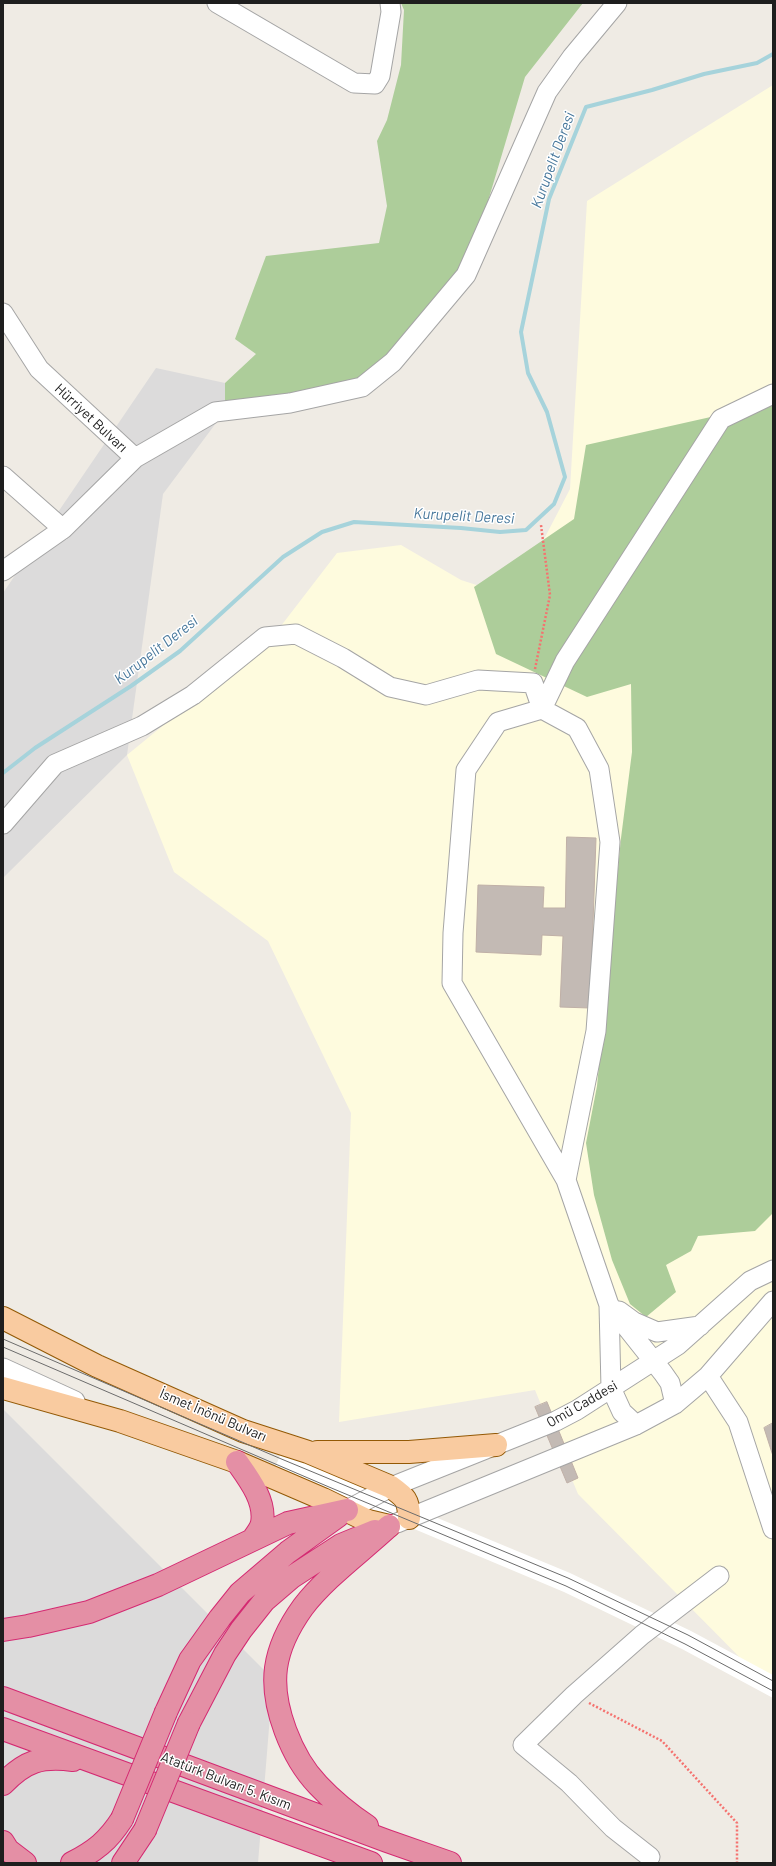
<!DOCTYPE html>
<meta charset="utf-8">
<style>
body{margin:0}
#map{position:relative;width:776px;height:1866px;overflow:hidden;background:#efebe4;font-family:Barlow,sans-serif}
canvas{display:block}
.frame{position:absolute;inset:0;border:4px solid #1e1e1e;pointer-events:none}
</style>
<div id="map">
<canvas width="776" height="1866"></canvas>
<div class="frame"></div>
</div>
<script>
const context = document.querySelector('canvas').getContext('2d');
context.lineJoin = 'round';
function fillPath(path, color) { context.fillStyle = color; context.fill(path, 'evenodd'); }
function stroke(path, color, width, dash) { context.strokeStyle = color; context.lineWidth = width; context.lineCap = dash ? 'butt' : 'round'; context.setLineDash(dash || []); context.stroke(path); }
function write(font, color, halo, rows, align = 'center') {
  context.font = font + ' Barlow,sans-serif'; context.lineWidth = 3; context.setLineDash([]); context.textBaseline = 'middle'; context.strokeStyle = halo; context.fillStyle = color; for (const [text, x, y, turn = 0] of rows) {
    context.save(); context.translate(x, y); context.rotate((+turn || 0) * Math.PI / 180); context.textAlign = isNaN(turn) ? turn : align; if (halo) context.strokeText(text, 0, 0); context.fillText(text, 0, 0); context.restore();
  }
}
const residential = new Path2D(`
 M156,368l69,15v28l-62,83 -36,261 -124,123v-285z
 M3,1409l270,270 -15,184h-255z`);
const education = new Path2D(`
 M773,85v1606l-195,-197 -43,-104 -196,32 12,-309 -83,-172 -94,-69 -47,-117 147,-120 63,-82 64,-8 60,35 53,17 56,-108 17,-288z`);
const forest = new Path2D(`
 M401,3h182l-58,74 -59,198 -104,112 -137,24v-28l31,-29 -21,-15 31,-83 113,-13 8,-37 -10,-65 10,-21 14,-55 3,-55z
 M773,403v810l-18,18 -57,5 -7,15 -25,14 10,27 -30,25 -16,-13 -18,-44 -18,-65 -8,-52 11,-57 24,-248 11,-86 -1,-68 -44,13 -91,-43 -22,-67 100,-68 12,-74z`);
const pier = new Path2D(`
 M281,1453l289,120 121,58 82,44v23l-91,-49 -118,-57 -290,-122z`);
const stream = new Path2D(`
 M3,773l32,-25 96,-62 49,-35 103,-94 39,-25 32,-10 107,6 39,4 26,-2 28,-26 11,-27 -18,-65 -19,-39 -7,-41 28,-133 37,-92 66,-17 52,-16 53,-11 16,-9`);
const building = new Path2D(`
 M567,837l29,1 -6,170 -30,-1 3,-71 -21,-1 -1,20 -65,-3 2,-67 66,2 -1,21h22z
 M547,1402l31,76 -11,5 -32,-76z
 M773,1423v33l-9,-28z`);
const path = new Path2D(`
 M535,669l15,-74 -9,-70
 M589,1703l73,38 75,82v40`);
const minor = new Path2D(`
 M217,3l137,80 21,1 5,-8 11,-64 -1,-9
 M3,313l36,56 96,89 -72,71 -60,42
 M135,458l80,-46 75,-9 72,-16 31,-25 73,-87 81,-183 25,-35 45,-54
 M3,476l60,53
 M3,824l52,-60 87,-38 51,-31 72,-58 31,-3 47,24 47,29 36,8 52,-15 55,3 9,26 23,-48 156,-242 52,-25
 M566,1180l30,-149 14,-189 -11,-73 -22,-41 -35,-19 -44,13 -32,48 -13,163 -1,50 114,197 43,125 54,68 7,10 5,21
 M609,1305l2,83 11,24 14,13
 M619,1311l15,11 23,10 43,-6
 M3,1368l72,33
 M708,1376l30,46 35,107
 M347,1510l44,-23 165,-66 21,-11 101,-65 72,-64 23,-11
 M397,1523l239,-98 39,-21 33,-28 65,-75
 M650,1857l-37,-29 -44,-45 -46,-38 51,-50 68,-60 77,-59`);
const major = new Path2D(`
 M3,1318l94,48 146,65 65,21 83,35c14,10 18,13 18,31
 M3,1388l117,33 117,41 86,37 45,22 21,5
 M317,1452h92l87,-7`);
const highway = new Path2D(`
 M237,1462c12,17 29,39 25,61 -1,5 -6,12 -9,16
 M3,1630l25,-4 61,-14 69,-27 130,-62 59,-13
 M3,1698l384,143 63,22
 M166,1712l24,-52 30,-42 20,-25 48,-41 50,-36
 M189,1723l36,-69 16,-24 23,-29 28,-24 49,-32 34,-14
 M3,1729l368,134
 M3,1784c22,-23 38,-28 70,-24
 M367,1826c-18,-12 -34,-25 -49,-41 -26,-27 -47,-79 -42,-117 3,-22 14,-43 27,-61 22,-29 58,-55 86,-81
 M3,1842l5,8 17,13
 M72,1863c23,-12 36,-22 50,-44
 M123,1863l22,-33`);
const tram = new Path2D(`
 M3,1339l276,119 289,120 120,57 85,46
 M3,1347l326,140 237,99 119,58 88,47`);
const highwayBridge = new Path2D(`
 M122,1819l44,-107
 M145,1830l44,-107`);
const streetNames = [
 ["Hürriyet Bulvarı",91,418,43],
 ["Omü Caddesi",582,1404,-30],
 ["İsmet İnönü Bulvarı",213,1415,23],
 ["Atatürk Bulvarı 5. Kısım",226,1781,21]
];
const waterNames = [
 ["Kurupelit Deresi",553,160,-70],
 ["Kurupelit Deresi",464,516,3],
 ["Kurupelit Deresi",156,650,-38]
];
fillPath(residential, '#dcdbdb');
fillPath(education, '#fefbde');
fillPath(forest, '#adcd9a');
fillPath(pier, '#fff');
stroke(stream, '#a6d3db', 4);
fillPath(building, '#c3bab4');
stroke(building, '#c0b0a7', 1);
stroke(minor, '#a5a5a5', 21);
stroke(major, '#935905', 24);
stroke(highway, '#d42a72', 24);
stroke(path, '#f5726f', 2.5, [2, 2]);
stroke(minor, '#fff', 19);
stroke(major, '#f9cba0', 22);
stroke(highway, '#e48fa5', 22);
stroke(tram, '#6c6c6c', 1);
stroke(highwayBridge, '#d42a72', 24, []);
stroke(highwayBridge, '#e48fa5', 22);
write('14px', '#1e1e1e', '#fff', streetNames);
write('italic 15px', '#48789c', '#fff', waterNames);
</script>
